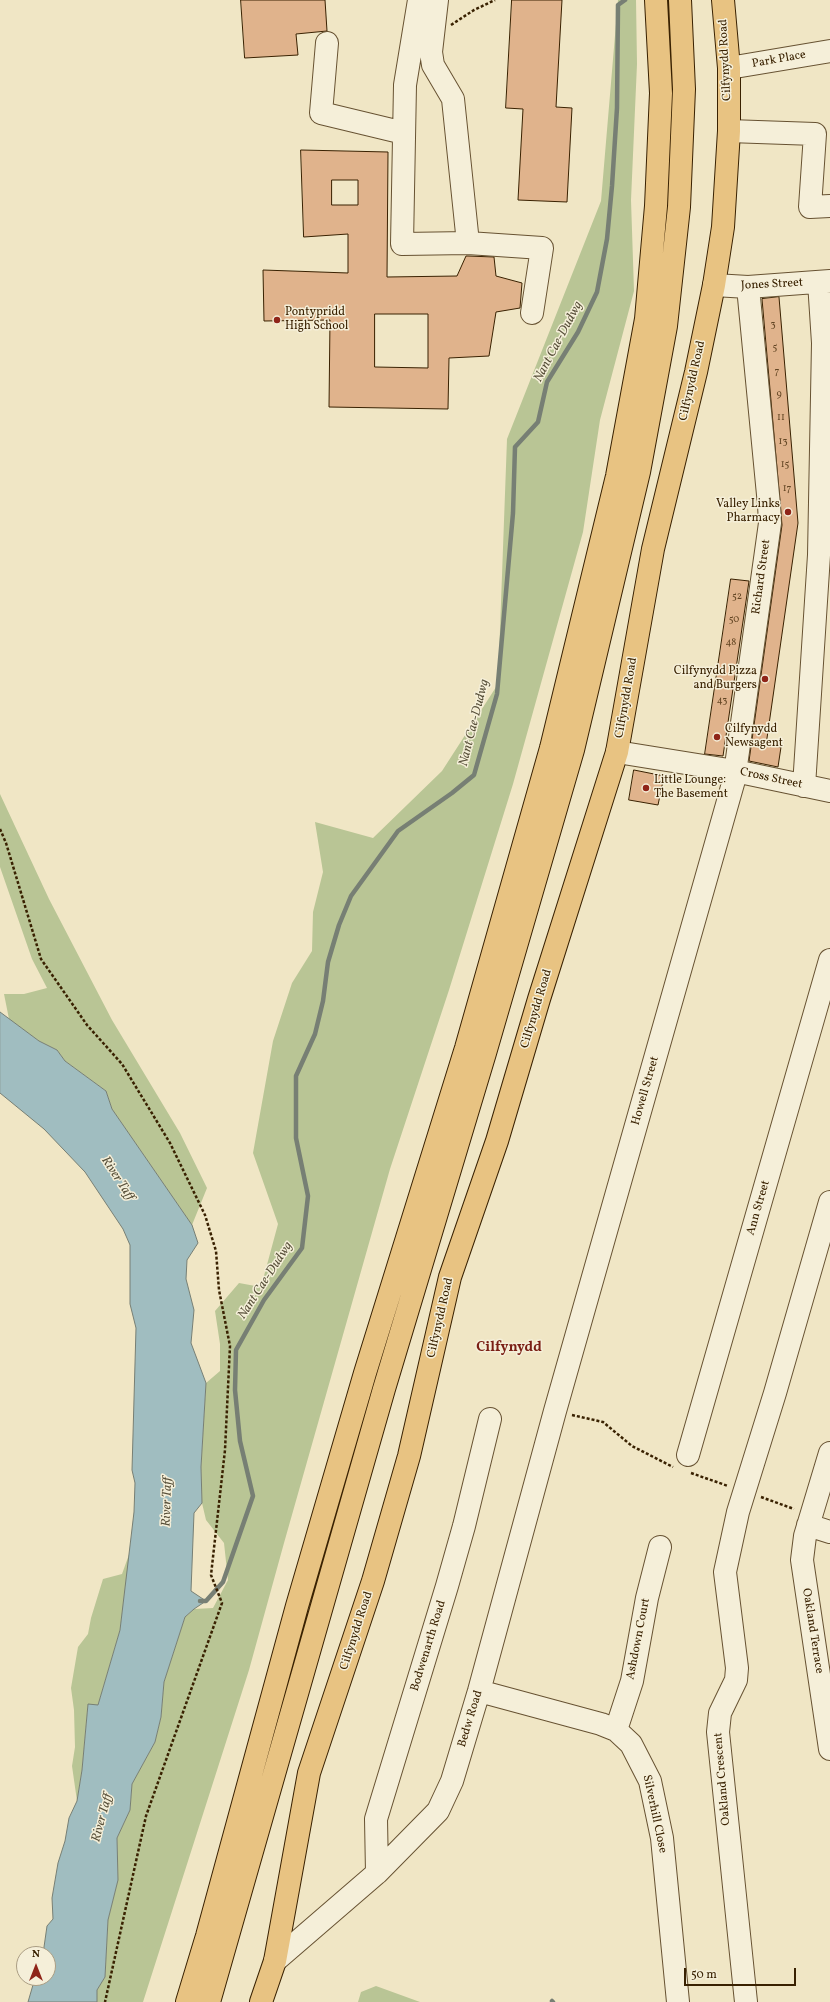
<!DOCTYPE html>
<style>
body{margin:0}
#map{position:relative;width:830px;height:2002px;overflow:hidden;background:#f0e6c5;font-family:Vollkorn,serif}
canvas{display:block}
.north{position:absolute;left:16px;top:1946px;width:40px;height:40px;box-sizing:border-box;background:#f5efd9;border:1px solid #aa9d83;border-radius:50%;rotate:0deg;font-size:11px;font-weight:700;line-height:16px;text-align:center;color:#392101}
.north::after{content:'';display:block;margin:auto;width:14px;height:18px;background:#8f2418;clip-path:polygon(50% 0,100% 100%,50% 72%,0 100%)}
.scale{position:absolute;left:684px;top:1968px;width:112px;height:18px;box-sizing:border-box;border:2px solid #392101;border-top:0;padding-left:5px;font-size:12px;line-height:14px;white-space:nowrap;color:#392101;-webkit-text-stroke:3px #f5efd9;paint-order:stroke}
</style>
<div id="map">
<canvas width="830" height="2002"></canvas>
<div class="north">N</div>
<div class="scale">50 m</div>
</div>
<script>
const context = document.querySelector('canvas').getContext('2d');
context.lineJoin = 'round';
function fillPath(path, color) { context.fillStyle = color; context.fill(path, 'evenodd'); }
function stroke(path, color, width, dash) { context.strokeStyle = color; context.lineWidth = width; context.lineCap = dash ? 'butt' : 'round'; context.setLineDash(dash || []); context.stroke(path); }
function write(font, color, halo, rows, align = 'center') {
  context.font = font + ' Vollkorn,serif'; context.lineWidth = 3; context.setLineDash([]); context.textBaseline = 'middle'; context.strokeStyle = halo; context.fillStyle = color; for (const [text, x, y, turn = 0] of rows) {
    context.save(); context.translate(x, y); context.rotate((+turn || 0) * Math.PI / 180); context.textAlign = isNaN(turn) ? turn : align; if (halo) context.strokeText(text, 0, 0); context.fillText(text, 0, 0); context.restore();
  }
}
const green = new Path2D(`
 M618,0h18l1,64 -6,136 3,91 -34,129 -17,112 -70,252 -64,206 -59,179 -106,374 -35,127 -106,332h-46v-12l8,-13 3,-57 10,-40 -1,-42 13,-28 2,-26 23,-42 6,-25 3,-35 21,-65 9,-8 19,-1 15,-28 -4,-37 -18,-23 -4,-17 -1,-36 5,-84 14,-12v-27l-5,-33 24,-28 22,4 17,-63 -25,-71 20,-112 19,-58 20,-32 1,-39 10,-40 -8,-50 58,16 69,-67 56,-87 9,-245 94,-238z
 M0,794l49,105 63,121 68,113 27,55 -15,37 -80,-116 -6,-18 -41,-30 -8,-11 -18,-9 -30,-22 -5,-25h20l23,-6 -15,-29 -32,-92z
 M131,1549l-11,81 -22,75h-10l-6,65 -5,31 -5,-35 3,-19 -1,-37 -3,-22 7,-41 10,-13 3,-16 12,-39 19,-5z
 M376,1986l44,16h-62l3,-10z`);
const water = new Path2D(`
 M0,1012l39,29 18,9 8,11 41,30 6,18 80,116 6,18 -11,17 -1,19 8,31 -3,33 15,40 -5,84 1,36 -8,10 -3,78 15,10 -12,8 -9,8 -21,65 -3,35 -6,25 -23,42 -2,26 -13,28 1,42 -10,40 -3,57 -8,13v12h-69l7,-24h13v-24h-5l4,-28 6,-7 -1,-21 6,-35 7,-22 4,-23 8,-17 5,-31 6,-66 10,1 22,-75 14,-118 1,-29 -3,-13 4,-142 -6,-24v-59l-7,-16 -38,-57 -41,-43 -44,-36z`);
const stream = new Path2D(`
 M200,1601h6l17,-19 30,-86 -13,-55 -5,-51 1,-40 28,-50 38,-52 6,-52 -12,-58v-62l19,-42 8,-33 5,-39 11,-37 12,-29 47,-65 54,-38 22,-18 23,-81 16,-181 2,-66 23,-25 9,-40 31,-50 19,-40 10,-53 5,-53 5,-78 1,-103 7,-5
 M552,2001l1,1`);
const building = new Path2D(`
 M241,0h84l2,31 -31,3 2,21 -53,3z
 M512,0h50l-6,107 16,1 -5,94 -49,-2 5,-91 -17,-1z
 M301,150l87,2 -1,125 70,-1 9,-20h2l26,1 2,19 26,7 -2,25 -24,4 -7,44 -40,2 -1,51 -119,-2 1,-87 -66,1 -1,-51 85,3v-39l-44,3zM332,180h26v25h-26zM375,314h53v54l-53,-1z
 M779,297l19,226 -32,222 15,2 -3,20 -29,-6 33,-236 -20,-226z
 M731,579l18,2 -26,175 -18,-2z
 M634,770l30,6 -6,29 -29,-5z`);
const path = new Path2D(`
 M451,25l23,-15 21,-10
 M0,829l6,14 35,116 46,66 35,39 48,79 35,72 11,36 3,39 11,56 -5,104 -14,125 11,28 -76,213 -41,186
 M572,1415l31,7 29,24 41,21
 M691,1473l37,13
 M761,1497l33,12`);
const minor = new Path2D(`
 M419,0l-14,85 -3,159 66,-1 74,5 -10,65
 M437,0l-6,52 2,13 20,34 15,144
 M327,43l-6,70 83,20
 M729,68l101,-17
 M729,131l86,3 -5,73 20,-1
 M714,285l34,2 82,-6
 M617,752l118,19 95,20
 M804,786l15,-231 4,-212 -4,-61
 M830,1453l-25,83 -3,24 28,189
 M688,1455l142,-495
 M808,1525l22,7
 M479,1691l122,33 15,6 15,14 19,37 12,57 16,164
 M616,1730l16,-49 15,-83 13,-51
 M377,1873l-1,-54 71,-233 17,-60 26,-107
 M275,1961l102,-88 61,-62 14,-30 27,-90 76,-280 179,-631 36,-257 -1,-18 -21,-218
 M746,2002l-28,-270 2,-19 16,-33 1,-12 -12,-96 13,-60 37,-119 55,-191`);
const major = new Path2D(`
 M261,2002l14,-41 34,-188 64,-192 36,-125 41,-179 47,-136 42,-142 78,-247 36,-203 43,-177 18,-87 9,-58 6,-96v-63l-6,-68`);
const highway = new Path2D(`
 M187,2002l20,-66 90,-330 68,-233 101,-325 85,-300 66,-272 29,-157 10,-113 5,-113 -5,-93
 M209,2002l175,-613 101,-336 88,-303 66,-278 27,-146 13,-119 5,-118 -4,-89`);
const markers = [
 [277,320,4,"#8f2418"],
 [788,512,4,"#8f2418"],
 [765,679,4,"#8f2418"],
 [717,737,4,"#8f2418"],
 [646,788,4,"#8f2418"]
];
const numberNames = [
 ["3",773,325],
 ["5",775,348],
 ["7",777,372],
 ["9",779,395],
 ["11",781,418],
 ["13",783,442],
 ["15",785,465],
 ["17",787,489],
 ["52",737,597],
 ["50",734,620],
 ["48",731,643],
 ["43",722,701]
];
const streetNames = [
 ["Cilfynydd Road",726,60,-93],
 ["Park Place",779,60,-10],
 ["Jones Street",772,285,-3],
 ["Cilfynydd Road",693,381,-77],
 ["Richard Street",762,577,-82],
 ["Cilfynydd Road",627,698,-80],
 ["Cross Street",771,779,12],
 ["Cilfynydd Road",537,1009,-73],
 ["Howell Street",646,1091,-74],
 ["Ann Street",759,1208,-74],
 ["Cilfynydd Road",441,1318,-77],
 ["Cilfynydd Road",357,1631,-72],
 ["Oakland Terrace",812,1631,81],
 ["Ashdown Court",639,1639,-79],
 ["Bodwenarth Road",429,1646,-73],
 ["Bedw Road",471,1719,-73],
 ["Oakland Crescent",723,1779,-95],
 ["Silverhill Close",654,1814,78]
];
const poiNames = [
 ["Pontypridd",285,313],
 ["High School",285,327],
 ["Valley Links",780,505,"right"],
 ["Pharmacy",780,519,"right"],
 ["Cilfynydd Pizza",757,672,"right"],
 ["and Burgers",757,686,"right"],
 ["Cilfynydd",725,730],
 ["Newsagent",725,744],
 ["Little Lounge:",654,781],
 ["The Basement",654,795]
];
const waterNames = [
 ["Nant Cae-Dudwg",559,342,-62],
 ["Nant Cae-Dudwg",475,723,-76],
 ["River Taff",117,1179,57],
 ["Nant Cae-Dudwg",266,1281,-57],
 ["River Taff",168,1502,-88],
 ["River Taff",103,1818,-75]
];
const quarterNames = [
 ["Cilfynydd",509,1348]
];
fillPath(green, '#b9c595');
fillPath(water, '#a0bdc0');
stroke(water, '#777f74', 1);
stroke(stream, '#777f74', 4.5);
fillPath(building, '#e0b38c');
stroke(building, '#392101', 1);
stroke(minor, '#675232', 24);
stroke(major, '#392101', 24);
stroke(highway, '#392101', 24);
stroke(path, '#392101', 2.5, [3, 2]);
stroke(minor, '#f5efd9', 22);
stroke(major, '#e8c382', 22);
stroke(highway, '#e8c382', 22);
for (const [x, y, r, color] of markers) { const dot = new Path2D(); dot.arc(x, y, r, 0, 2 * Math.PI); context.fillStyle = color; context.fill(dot); stroke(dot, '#f5efd9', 1.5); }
write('10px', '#634624', null, numberNames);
write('12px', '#392101', '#f5efd9', streetNames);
write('12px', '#392101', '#f5efd9', poiNames, 'left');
write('italic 13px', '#58503a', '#f5efd9', waterNames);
write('bold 14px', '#7a1f14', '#f5efd9', quarterNames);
</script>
